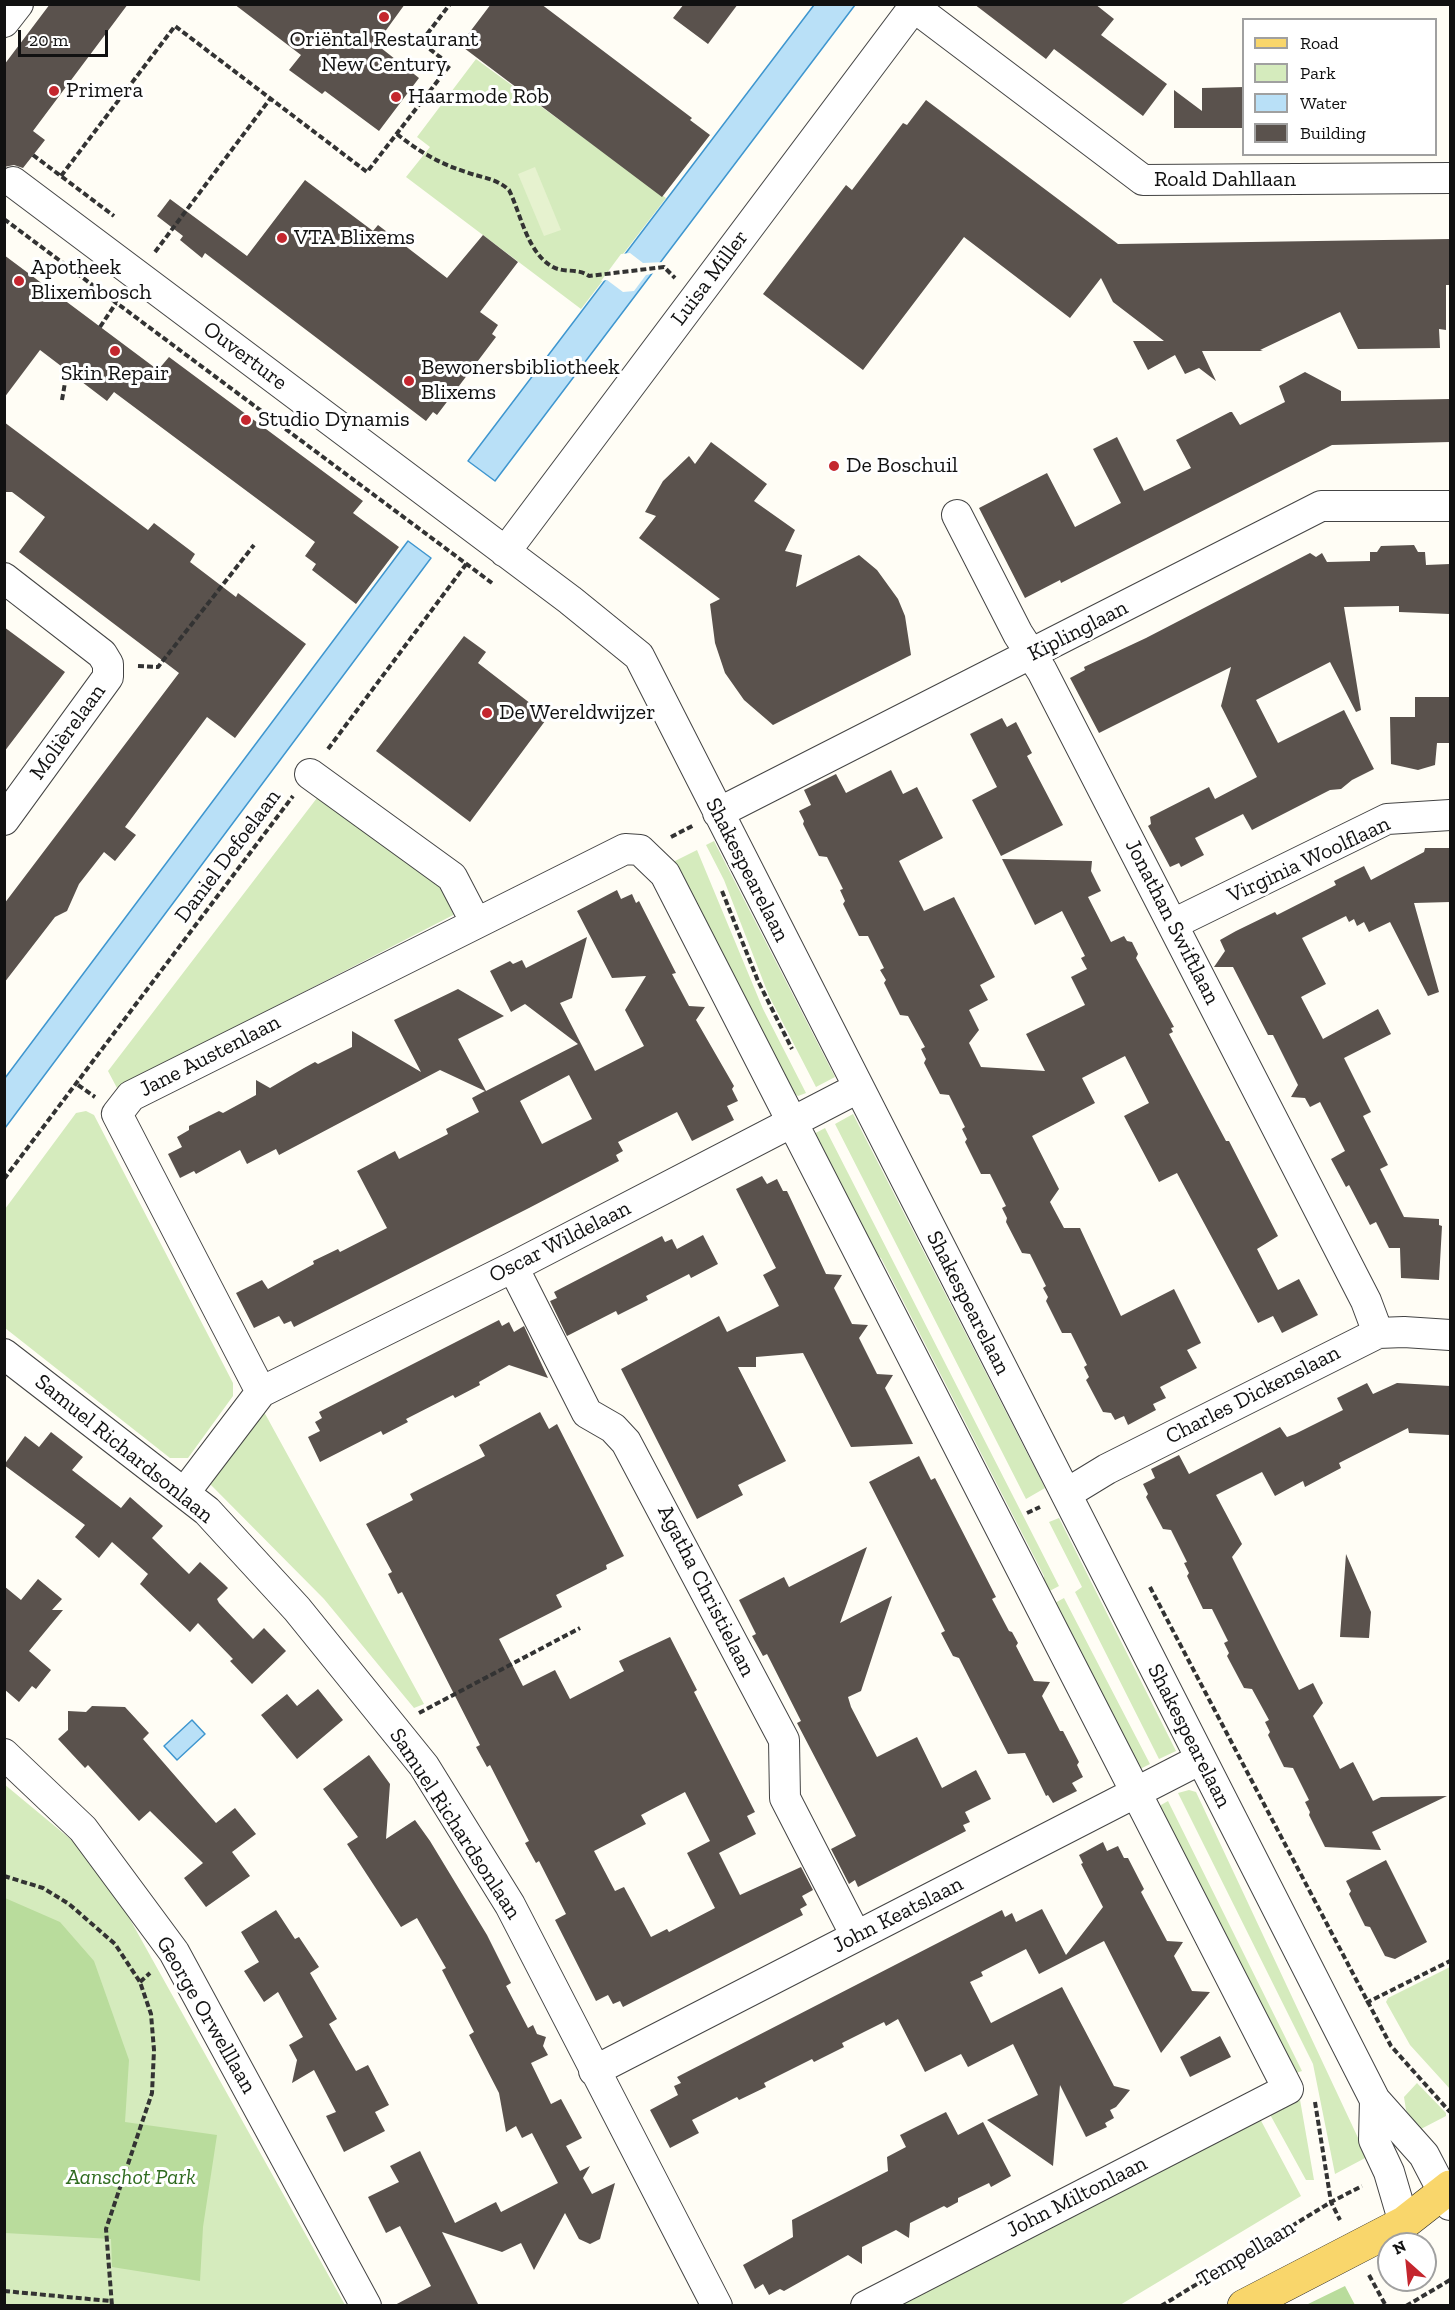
<!DOCTYPE html>
<meta charset="utf-8">
<style>
body{margin:0}
#map{position:relative;width:1455px;height:2310px;overflow:hidden;background:#fffdf5;font-family:"Zilla Slab",serif}
canvas{display:block}
.frame{position:absolute;inset:0;border:6px solid #111;pointer-events:none}
.legend{position:absolute;left:1242px;top:18px;width:195px;height:138px;box-sizing:border-box;background:#fff;border:2px solid #a0a0a0;margin:0;padding:8px 10px;list-style:none;font-size:18px;color:#111}
.legend li{display:flex;align-items:center;gap:12px;height:30px}
.legend b{width:30px;border:2px solid #a0a0a0}
.north{position:absolute;left:1377px;top:2232px;width:60px;height:60px;box-sizing:border-box;background:#fff;border:2px solid #a0a0a0;border-radius:50%;rotate:333deg;font-size:16px;font-weight:700;line-height:24px;text-align:center;color:#111}
.north::after{content:'';display:block;margin:auto;width:21px;height:27px;background:#c4262e;clip-path:polygon(50% 0,100% 100%,50% 72%,0 100%)}
.scale{position:absolute;left:18px;top:30px;width:90px;height:27px;box-sizing:border-box;border:3px solid #111;border-top:0;padding-left:8px;font-size:18px;line-height:21px;white-space:nowrap;color:#111;-webkit-text-stroke:4px #fff;paint-order:stroke}
</style>
<div id="map">
<canvas width="1455" height="2310"></canvas>
<div class="frame"></div>
<ul class="legend">
<li><b style="height:8px;background:#f9d66b"></b>Road</li>
<li><b style="height:16px;background:#d5ebbd"></b>Park</li>
<li><b style="height:16px;background:#b9e0f7"></b>Water</li>
<li><b style="height:16px;background:#5a524d"></b>Building</li>
</ul>
<div class="north">N</div>
<div class="scale">20 m</div>
</div>
<script>
const context = document.querySelector('canvas').getContext('2d');
context.lineJoin = 'round';
function fillPath(path, color) { context.fillStyle = color; context.fill(path, 'evenodd'); }
function stroke(path, color, width, dash) { context.strokeStyle = color; context.lineWidth = width; context.lineCap = dash ? 'butt' : 'round'; context.setLineDash(dash || []); context.stroke(path); }
function write(font, color, halo, rows, align = 'center') {
  context.font = font + ' "Zilla Slab",serif'; context.lineWidth = 6; context.setLineDash([]); context.textBaseline = 'middle'; context.strokeStyle = halo; context.fillStyle = color; for (const [text, x, y, turn = 0] of rows) {
    context.save(); context.translate(x, y); context.rotate((+turn || 0) * Math.PI / 180); context.textAlign = isNaN(turn) ? turn : align; if (halo) context.strokeText(text, 0, 0); context.fillText(text, 0, 0); context.restore();
  }
}
const green = new Path2D(`
 M476,59l190,139 -85,111 -175,-132 24,-30 -13,-10z
 M320,794l130,99 11,18 -344,177 -9,-17z
 M714,841l121,236 -19,10 -47,-91 -45,-116 -18,-35z
 M697,850l66,159 43,84 -8,3 -12,-8 -115,-225z
 M86,1111l8,4 139,268v13l-45,62h-18l-165,-130v-119l71,-96z
 M853,1114l192,374 -19,11 -191,-375z
 M825,1128l234,458 -15,8v-18l-163,-318 -11,-6 -58,-117z
 M263,1410l161,294 -10,4 -90,-109 -115,-116z
 M1059,1518l117,233 -17,8 -84,-167 7,-5 -33,-65z
 M1064,1598l86,166 -10,5 -89,-164z
 M4,1784l94,78 247,443h-340z
 M1189,1790l7,2 171,365 -32,17 -22,-110 -135,-271z
 M1168,1801l134,270 -12,4 -131,-259 2,-11z
 M1450,1967v122l-40,-44 -24,-43 2,-4z
 M1417,2083l29,30v3l-27,14 -13,-20 -2,-13z
 M1299,2094l15,86h-8l-39,-71z
 M1258,2115l43,81 -181,109 -235,1z`);
const forest = new Path2D(`
 M5,1898l55,24 34,39 35,99 -4,62 92,13 -14,92 -3,54 -88,-14 -1,-28 -106,-6z
 M1345,2286l10,19h-49z`);
const pitch = new Path2D(`
 M535,167l26,63 -17,6 -26,-62z`);
const water = new Path2D(`
 M814,5h41l-360,476 -27,-20z
 M408,541l23,17 -426,570v-50z
 M192,1720l13,14 -28,26 -13,-14z`);
const pier = new Path2D(`
 M630,253l13,10 21,-1 -9,11 -9,2 -12,16 -11,1 -16,-12 -6,1 20,-27z`);
const building = new Path2D(`
 M50,4h78l-95,127 12,9 -22,28 -9,-3 -10,2v-102z
 M234,4h171l-29,40 43,34 -40,53 -54,-40 -3,3 -33,-24 12,-15z
 M491,4h50l151,114 -2,2 20,15 -48,62 -202,-152z
 M684,4h54l-30,40 -35,-26z
 M974,4h121l19,15 -13,16 66,49 -24,32 -89,-67 -8,10z
 M1244,87v41h-70v-38l28,21v-23z
 M926,100l192,144 332,-5v46h-4v45l-7,-1 1,19 -82,1 -18,-37 -80,38 3,1h-61l14,30 -17,-13 -14,6 -10,-19 -27,15 -15,-29h31l-51,-39 -12,-24 -31,40 -106,-81 -101,133 -100,-76 83,-109 6,5 51,-67 4,2z
 M305,180l68,51 5,-6 69,53 36,-43 35,27 -38,50 18,13 -6,9 4,3 -59,78 -4,-3 -7,9 -221,-168 -3,5 -22,-18 3,-4 -26,-20 13,-17 77,57z
 M4,255l154,115 11,-13 194,144 -10,12 46,34 -43,57 -44,-34 4,-6 -11,-8 10,-14 -201,-150 -7,9 -67,-51 -36,48z
 M1305,372l36,19v10l109,-2v43l-118,3 -271,138 -1,-3 -35,18 -46,-90 68,-35 28,54 46,-24 -28,-54 24,-12 27,54 47,-23 -15,-28 54,-28h2l8,13 45,-23 -6,-16z
 M4,422l144,108 6,-7 41,31 -5,8 46,35 2,-4 68,51 -71,94 -28,-21 -82,110 11,8 -21,26 -11,-9 -25,32 -12,27 -12,6 -51,66v-79l175,-231 -160,-121 26,-35 -33,-25h-8z
 M711,442l56,42 -13,17 41,29 -10,21 17,4 -6,32 63,-32 18,15 21,29 7,17 6,39 -138,70 -29,-25 -19,-27 -10,-30 -5,-39 10,-5 -81,-61 17,-22 -11,-4 18,-31 26,-25 6,8z
 M1414,545l4,7h7l1,13 24,-1v50l-51,-2v-6l-55,1 17,103 -5,2 -26,-50 -74,38 22,43 66,-33 30,59 -22,11 -11,9 -11,1 -78,40 -9,-16 -48,24 9,17 -23,12 -2,-4 -9,4 -22,-41 3,-2 -1,-7 59,-30 6,12 42,-22 -36,-71 10,-39 -132,66 -29,-55 15,-8 -1,-3 62,-29 164,-85 6,4 6,-4 5,9 43,-1v-9h7l4,-6z
 M4,627l61,45 -61,80z
 M464,636l22,16 -8,11 70,54 -78,105 -94,-71z
 M1415,697h35v46h-13l-2,22 -17,5 -27,-6 -1,-47h25z
 M1002,718l5,9 9,-5 16,31 -5,3 36,69 -62,31 -29,-56 25,-13 -27,-53z
 M891,770l12,24 14,-7 26,51 -44,23 25,50 30,-14 41,80 -15,8 8,15 -19,10 10,20 -10,13 12,24 64,4 -19,-37 59,-29 -14,-28 16,-8 -6,-11 4,-2 -23,-45 -27,14 -33,-66 90,2 -1,10 10,20 -13,6 23,45 13,-6 3,5 5,1 6,12 -2,4 38,69 -3,1 2,4 -4,2 57,107h3l49,95 -21,13 21,41 21,-11 19,36 -36,18 -9,-17 -15,7 -81,-150 -18,9 -35,-66 25,-13 -24,-47 -43,22 13,25 -63,33 27,53 -9,13 14,26h16l41,88 53,-27 27,54 -14,7 10,18 -37,19 6,11 -13,6 3,6 -28,15 -4,-9 -9,4 -4,-7 -8,-1 -17,-32 3,-3 -5,-10 3,-2 -16,-32h-9l-16,-32 2,-4 -5,-9 3,-2 -16,-32 -8,-1 -16,-31 1,-4 -5,-10 4,-2 -16,-32h-9l-16,-32 2,-3 -5,-10 3,-2 -16,-32 -9,-1 -16,-31 2,-4 -5,-10 4,-2 -17,-31 -8,-1 -16,-32 2,-3 -6,-10 4,-2 -16,-32h-9l-16,-32 2,-3 -5,-11 3,-1 -16,-32 -8,-1 -16,-32 1,-3 -5,-10 12,-6 -7,-15 32,-16 10,19z
 M1425,848h25v54l-36,1 25,89 -11,4 -38,-74 -21,10 -5,-10 -7,4 -3,-7 -5,3 -3,-6 -44,22 24,46 -25,13 22,42 55,-30 13,25 -47,24 27,54 -8,4 25,49 -8,4 24,48 35,2v6l3,1 -3,54 -38,-2 -1,-30h-11l-13,-26 -6,3 -21,-40 -3,2 -15,-28 14,-8 -25,-49 -10,5 -5,-9 -14,-1 7,-12 -25,-50h-5l-35,-68h-19l11,-16 -5,-11 16,-9 39,-19 2,3 59,-30 -2,-4 30,-15 7,14 53,-28z
 M617,890l4,9 11,-5 4,9 3,-2 37,72 -4,1 17,32 16,1 -9,13 38,66 -2,3 6,12 -11,5 7,14 -42,21 -15,-29 -59,30 5,9 -7,4 3,6 -90,47 -235,119 -3,-6 -7,3 -5,-8 -25,12 -18,-35 26,-13 6,9 46,-25 -1,-3 25,-12 2,3 47,-24 -30,-57 38,-20 4,8 49,-25 -2,-5 33,-17 -7,-14 13,-7 -45,-21 -161,85 -3,-6 -29,15 -7,-14 -44,24 -2,-3 -14,7 -12,-24 14,-7 -5,-10 12,-7v-4l30,-15 4,2 33,-18v-15l14,8 34,-20 11,-6 3,2 34,-17v-16l69,41 -27,-52 64,-31 46,27 -46,23 28,52 92,-47 -53,-40 -14,8 -21,-41 20,-10 3,3 9,-4 4,8 61,-31 -15,61 -12,5 35,68 49,-25 -19,-36 21,-34 -34,2 -35,-67zM569,1075l23,44 -50,25 -22,-43z
 M762,1176l5,8 10,-5 6,12h4l39,83 16,1 -8,13 18,36 16,1 -9,13 18,36 16,1 -8,13 28,56 -62,3 -48,-94 -47,4v10h-18l48,94 -48,24 5,10 -46,24 -76,-150 98,-53 8,16 52,-26 -16,-31 13,-7 -40,-79z
 M703,1235l15,29 -27,14 -2,-4 -43,22 2,4 -30,15 -2,-4 -49,25 -17,-35 7,-3 -3,-6 108,-56 3,6 7,-3 5,10z
 M499,1320l3,6 7,-4 5,10 10,-6 24,52 -39,-13 -30,17 1,3 -25,13 -2,-3 -47,24 2,3 -25,13 -2,-4 -61,31 -12,-25 12,-6 -5,-9 7,-4 -3,-6z
 M1367,1383l6,11 24,-11 53,3v49l-41,-2 -1,-5 -69,35 2,5 -36,19 -2,-6 -28,15 -13,-24 -46,23 26,49 -10,13 46,92 21,41 14,-7 10,20 -10,13 27,53 13,-7 20,39 8,-4 66,-1 -75,36 9,18 -56,-3 -16,-32 1,-3 -5,-10 4,-2 -16,-32 -9,-1 -16,-32 2,-3 -5,-10 4,-2 -17,-31 -8,-1 -17,-32 2,-3 -5,-10 4,-2 -16,-32h-9l-16,-33 2,-3 -5,-10 3,-1 -16,-32 -8,-1 -17,-32 2,-3 -5,-10 12,-6 -4,-9 28,-14 10,19 91,-47 7,10 8,-3 48,-24 -6,-12z
 M540,1412l9,17 8,-5 67,132 -18,9 1,4 -51,26 6,12 -63,32 24,47 32,-16 15,29 54,-28 -5,-10 51,-24 27,53 -3,2 61,120 -8,4 9,18 -37,19 21,42 61,-28 12,23 -11,6 5,9 -7,4 3,6 -180,92 -3,-6 -7,3 -5,-9 -12,6 -41,-81 11,-6 -27,-53 -3,2 -11,-20 4,-2 -39,-76 -3,2 -11,-20 4,-2 -78,-153 -4,2 -10,-20 4,-2 -26,-48 47,-24 -3,-6 75,-38 -6,-11zM685,1792l25,49 -23,12 28,55 -46,24 -2,-3 -16,8 -27,-50 -9,4 -21,-40 52,-27 -5,-9z
 M51,1432l32,25 -11,13 49,38 9,-11 33,29 -11,12 37,36 11,-12 24,22 4,4 -11,11 2,4 34,36 11,-11 22,23 -34,33 -22,-23 3,-2 -35,-36 -8,9 -50,-48 8,-10 -36,-32 -13,16 -24,-21 10,-12 -81,-60 21,-29 14,11z
 M919,1456l12,24 4,-2 61,119 -4,2 17,32 3,1 6,11 -2,3 18,35 16,1 -8,14 18,35h3l16,31 -2,3 6,12 -11,6 5,8 -24,12 -5,-8 -2,1 -21,-43 -17,1 -49,-96 -6,-2 -12,-23 4,-2 -76,-149z
 M867,1547l-27,76 52,-27 -31,95 -13,6 3,10 26,50 40,-20 25,51 34,-18 15,29 -26,13 5,10 -7,3 3,6 -108,56 -3,-7 -6,4 -18,-35 25,-13 -59,-113 4,-2 -34,-67 -4,2 -11,-20 4,-2 -17,-34 45,-23 5,10z
 M1346,1554l25,58 -2,26 -29,-1z
 M38,1579l24,20 -10,11h11l-34,41 22,19 -15,19 -4,-3 -13,16 -15,-13v-103l17,14z
 M318,1689l25,31 -46,39 -36,-44 26,-21 10,12z
 M92,1706l33,1 24,26 -6,6 73,84 19,-15 21,26 -24,18 18,24 -44,31 -22,-29 19,-15 -53,-52 -11,10 -51,-56 -3,3 -27,-29 10,-9v-19l18,1z
 M369,1755l21,29 -4,55 29,-19 15,21 57,94 24,48 -5,3 22,42 5,-3 4,9 9,3 -3,9 5,9 -17,8 20,41 10,-5 21,39 -16,8 14,25 10,-5 -7,12 9,16 23,-11 -15,56 -10,5 -11,-5 -14,-26 -31,57 -13,-27 -19,9 -60,-20 37,74h-86l38,-20 -31,-60 -14,7 -18,-36 31,-15 -9,-16 30,-15 35,72 41,-21 5,10 57,-29 -26,-50 -10,5 -6,-12 -10,6 -7,-39 -30,-58 5,-3 -32,-62 4,-2 -29,-50 -16,9 -54,-83 11,-7 -35,-48z
 M1103,1842l4,9 11,-5 6,12h4l16,31 -3,3 26,49 16,1 -9,14 18,35 18,1 -49,61 -57,-112 -65,33 -13,-25 -45,23 2,4 -13,6 21,41 71,-36 52,99 16,4 -14,17 -6,3 4,8 -9,5 2,4 -21,10 -26,-52 -7,81 -66,-46 51,-25 -25,-51 -45,23 -7,-13 -36,18 -27,-53 -12,7 -2,-4 -42,21 2,4 -30,15 -2,-3 -48,24 2,4 -27,13 -2,-3 -45,23 7,13 -29,15 -20,-38 28,-15 -4,-9 7,-3 -4,-6 325,-167 3,7 7,-4 4,9 26,-13 24,46 37,-48 -22,-43 2,-1 -4,-8z
 M1386,1860l41,82 -32,17 -10,-3 -15,-29 -5,-1 -16,-32 2,-3 -5,-10z
 M276,1910l19,29 4,-2 20,30 -9,6 27,46 -8,5 27,47 12,-6 21,40 -14,7 10,19 -41,21 -18,-36 10,-4 -22,-42 -22,13 5,-23 -8,-15 14,-8 -25,-45 -14,10 -20,-31 15,-9 -18,-30z
 M1220,2036l11,21 -41,20 -10,-20z
 M946,2112l12,23 25,-13 28,54 -20,11 -2,-4 -31,15v4l-11,6 -3,-2 -34,17 -1,15 -13,-8 -34,17v17l-14,-9 -64,36 -4,-2 -11,6 -6,-11 -8,5 -12,-24 50,-28 -1,-17 96,-49 -1,-14 19,-10 -6,-12z`);
const path = new Path2D(`
 M397,134c21,17 43,30 69,38 16,6 30,6 43,18 12,24 18,63 44,77 11,6 26,1 36,9l75,-9 11,11
 M33,155l81,61
 M61,176l114,-150 192,146 83,-107 -29,-23 29,-38
 M4,219l488,364
 M155,252l115,-153
 M100,327l16,-24
 M62,400l5,-29
 M138,666l20,1 96,-122
 M328,749l139,-186
 M671,837l23,-12
 M722,891l36,90 34,68
 M78,1085l17,12
 M4,1179l289,-383
 M1027,1513l13,-6
 M1150,1587l241,459 59,66
 M419,1713l161,-85
 M4,1876l39,12 26,16 46,40 25,38 11,32 3,36 -2,43 -46,136 6,77
 M140,1982l10,-9
 M1366,2003l84,-42
 M1315,2102l16,100 9,18
 M1369,2275l17,31
 M4,2291l106,10
 M1161,2306l170,-104 31,-16
 M1406,2306l44,-26`);
const minor = new Path2D(`
 M914,7l229,173 307,-2
 M4,22l14,-18
 M13,182l557,418 69,56 736,1444 49,55 26,50
 M957,515l61,119 24,37 324,630 12,32
 M505,552l411,-548
 M4,578l98,76 6,10v13l-104,143
 M310,774l142,103 24,46
 M718,813l603,-307h129
 M1173,924l214,-105 63,-4
 M513,1267l74,146 26,15 13,14 158,298 1,58 71,138
 M4,1354l203,157 90,98 127,157 86,139 207,401
 M261,1392l-144,-278 14,-18 494,-247 15,1 25,24 623,1215 -422,217
 M185,1492l76,-100 252,-125 345,-179
 M1066,1494l41,-25 271,-136 26,-1 46,3
 M4,1754l79,75 91,123 192,354
 M594,2071l607,-312
 M1375,2100l-1,40 15,32 15,51`);
const major = new Path2D(`
 M1244,2306l160,-83 46,-36`);
const markers = [
 [384,17,6,"#c4262e"],
 [54,91,6,"#c4262e"],
 [396,97,6,"#c4262e"],
 [282,238,6,"#c4262e"],
 [19,281,6,"#c4262e"],
 [115,351,6,"#c4262e"],
 [409,381,6,"#c4262e"],
 [246,420,6,"#c4262e"],
 [834,466,6,"#c4262e"],
 [487,713,6,"#c4262e"]
];
const poiNames = [
 ["Oriëntal Restaurant",384,40,"center"],
 ["New Century",384,65,"center"],
 ["Primera",66,91],
 ["Haarmode Rob",408,97],
 ["VTA Blixems",294,238],
 ["Apotheek",31,268],
 ["Blixembosch",31,293],
 ["Bewonersbibliotheek",421,368],
 ["Blixems",421,393],
 ["Skin Repair",115,374,"center"],
 ["Studio Dynamis",258,420],
 ["De Boschuil",846,466],
 ["De Wereldwijzer",499,713]
];
const streetNames = [
 ["Roald Dahllaan",1225,180],
 ["Luisa Miller",710,278,-53],
 ["Ouverture",245,356,37],
 ["Kiplinglaan",1078,631,-27],
 ["Molièrelaan",68,732,-54],
 ["Daniel Defoelaan",228,856,-53],
 ["Virginia Woolflaan",1309,860,-25],
 ["Shakespearelaan",747,870,63],
 ["Jonathan Swiftlaan",1172,922,63],
 ["Jane Austenlaan",210,1056,-27],
 ["Oscar Wildelaan",560,1242,-27],
 ["Shakespearelaan",968,1303,63],
 ["Charles Dickenslaan",1253,1395,-27],
 ["Samuel Richardsonlaan",124,1449,39],
 ["Agatha Christielaan",706,1591,63],
 ["Shakespearelaan",1189,1736,63],
 ["Samuel Richardsonlaan",455,1824,57],
 ["John Keatslaan",898,1915,-27],
 ["George Orwelllaan",206,2015,60],
 ["John Miltonlaan",1077,2197,-27],
 ["Tempellaan",1246,2254,-31]
];
const parkNames = [
 ["Aanschot Park",131,2178]
];
fillPath(green, '#d5ebbd');
fillPath(forest, '#b9dc9c');
fillPath(pitch, '#e6f2cf');
fillPath(water, '#b9e0f7');
stroke(water, '#3f96cf', 1.5);
fillPath(pier, '#fffdf5');
fillPath(building, '#5a524d');
stroke(minor, '#444', 32);
stroke(major, '#222', 34);
stroke(path, '#333', 4, [6, 3]);
stroke(minor, '#fff', 30);
stroke(major, '#f9d66b', 33);
for (const [x, y, r, color] of markers) { const dot = new Path2D(); dot.arc(x, y, r, 0, 2 * Math.PI); context.fillStyle = color; context.fill(dot); stroke(dot, '#fff', 2); }
write('22px', '#111', '#fff', poiNames, 'left');
write('22px', '#111', '#fff', streetNames);
write('italic 22px', '#2f6b1f', '#fff', parkNames);
</script>
